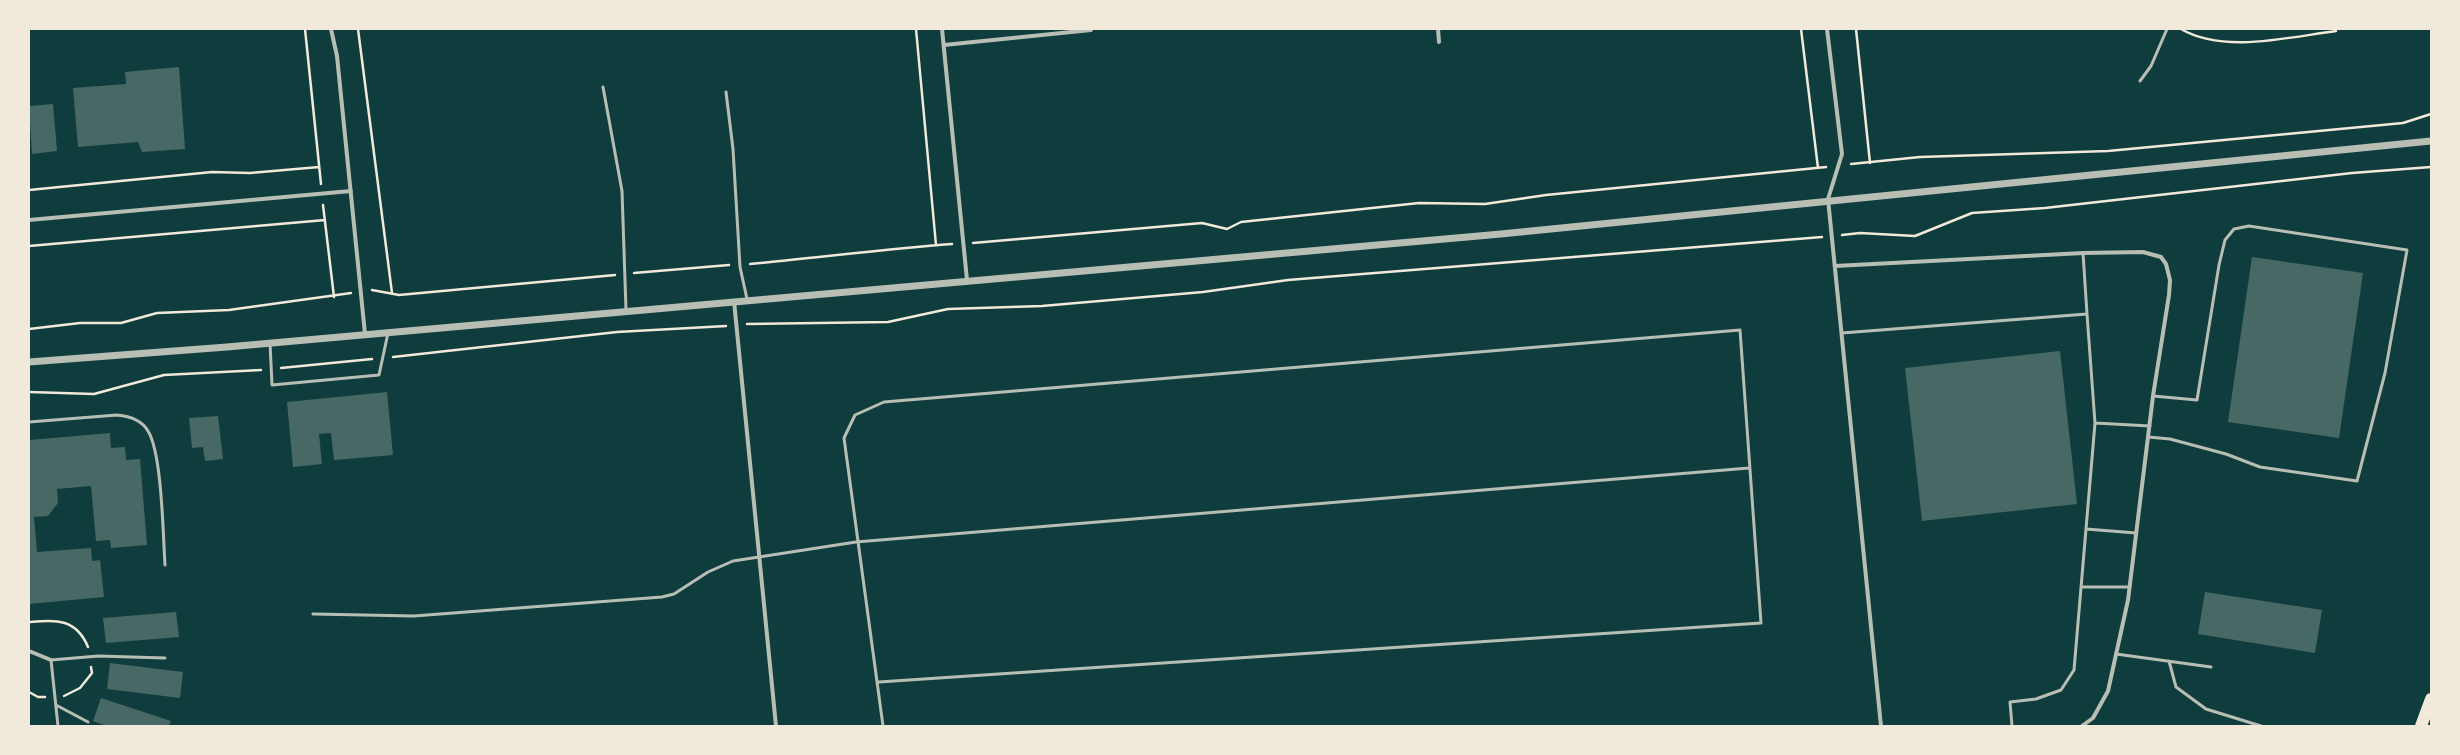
<!DOCTYPE html>
<style>
body{margin:0}
#map{position:relative;width:2460px;height:755px;overflow:hidden;background:#0f3d3e;font-family:Cabin,sans-serif}
canvas{display:block}
.frame{position:absolute;inset:0;border:30px solid #f1e9da;pointer-events:none}
</style>
<div id="map">
<canvas width="2460" height="755"></canvas>
<div class="frame"></div>
</div>
<script>
const context = document.querySelector('canvas').getContext('2d');
context.lineJoin = 'round';
function fillPath(path, color) { context.fillStyle = color; context.fill(path, 'evenodd'); }
function stroke(path, color, width, dash) { context.strokeStyle = color; context.lineWidth = width; context.lineCap = dash ? 'butt' : 'round'; context.setLineDash(dash || []); context.stroke(path); }
const building = new Path2D(`
 M179,67l6,82 -43,3 -4,-10 -60,5 -5,-59 53,-4 -1,-12z
 M53,104l4,47 -25,3 -3,-48z
 M2252,257l111,16 -24,165 -111,-16z
 M2060,351l17,153 -155,17 -17,-153z
 M387,392l6,63 -59,5 -3,-27 -12,1 3,30 -29,3 -6,-65z
 M218,416l5,43 -18,2 -2,-14 -11,1 -3,-30z
 M110,433l1,15 14,-1 1,13 14,-1 7,86 -36,3 -1,-8 -14,1 -5,-55 -34,3 1,14 -10,13 -14,1 3,35 54,-4 1,13 8,-1 4,37 -75,7v-164z
 M2205,592l117,18 -7,43 -117,-19z
 M176,612l3,25 -73,6 -3,-25z
 M110,663l73,9 -3,26 -73,-9z
 M101,698l70,23 -2,5h-62l-14,-5z`);
const path = new Path2D(`
 M305,29l16,155
 M358,29l34,264
 M916,29l20,216
 M1801,29l17,139
 M1856,29l14,134
 M2181,29c43,25 108,8 155,2
 M1851,164l69,-7 188,-6 295,-28 28,-9
 M29,190l183,-18 38,1 69,-6
 M323,205l11,92
 M1842,235l18,-2 55,3 57,-23 73,-5 307,-35 79,-6
 M973,243l229,-20 25,6 14,-7 178,-19 66,1 61,-9 280,-28
 M29,246l296,-26
 M750,264c67,-6 134,-15 202,-20
 M634,273l95,-8
 M372,290l27,5 216,-20
 M747,324l141,-2 60,-13 94,-3 161,-14 85,-12 534,-43
 M29,329l51,-6h41l36,-10 72,-3 122,-17
 M393,357l224,-25 109,-6
 M281,368l91,-9
 M29,392l65,2 70,-19 97,-5
 M29,622c27,-2 47,-4 59,25
 M29,692l9,5h7
 M64,696l16,-8 12,-15 -1,-6`);
const service = new Path2D(`
 M2140,81l11,-15 16,-37
 M603,87l19,104 4,119
 M726,92l7,57 7,118 7,32
 M1842,333l245,-19 -4,-61
 M270,343l2,42 107,-10 9,-42
 M29,422l88,-7c12,1 24,4 31,16 14,22 15,104 17,134
 M2095,423l55,3
 M2148,437l22,2 56,15 34,13 97,14 28,-108 22,-123 -158,-24 -15,3 -9,11 -6,25 -22,135 -44,-4
 M2086,529l50,4
 M2081,587h49
 M313,614l101,2 248,-19 12,-3 34,-22 25,-11 123,-19 893,-74
 M2116,654l95,13
 M2169,661l7,26 30,22 55,17
 M879,682l882,-59 -21,-293 -856,72 -29,13 -11,23 39,288
 M56,705l32,17
 M58,726l-7,-66 47,-4 67,2
 M2012,726l-2,-24 26,-3 25,-9 13,-20 21,-247 -8,-109`);
const minor = new Path2D(`
 M331,29l6,27 28,278
 M942,29l25,251
 M1438,29l1,13
 M1827,29l15,125 -14,45 53,527
 M944,45l147,-15
 M29,220l322,-29
 M1835,266l248,-13 60,-1 18,5 5,7 4,16 -1,15 -16,101 -25,204 -20,91 -15,27 -11,8
 M734,301l42,425
 M29,651l22,9`);
const tertiary = new Path2D(`
 M29,362l198,-15 1274,-113 930,-93`);
const motorway = new Path2D(`
 M2421,726l10,-27`);
fillPath(building, '#486865');
stroke(path, '#f1e9da', 2.5);
stroke(service, '#b8beb3', 3);
stroke(minor, '#b8beb3', 4);
stroke(tertiary, '#b8beb3', 7);
stroke(motorway, '#f1e9da', 12);
</script>
